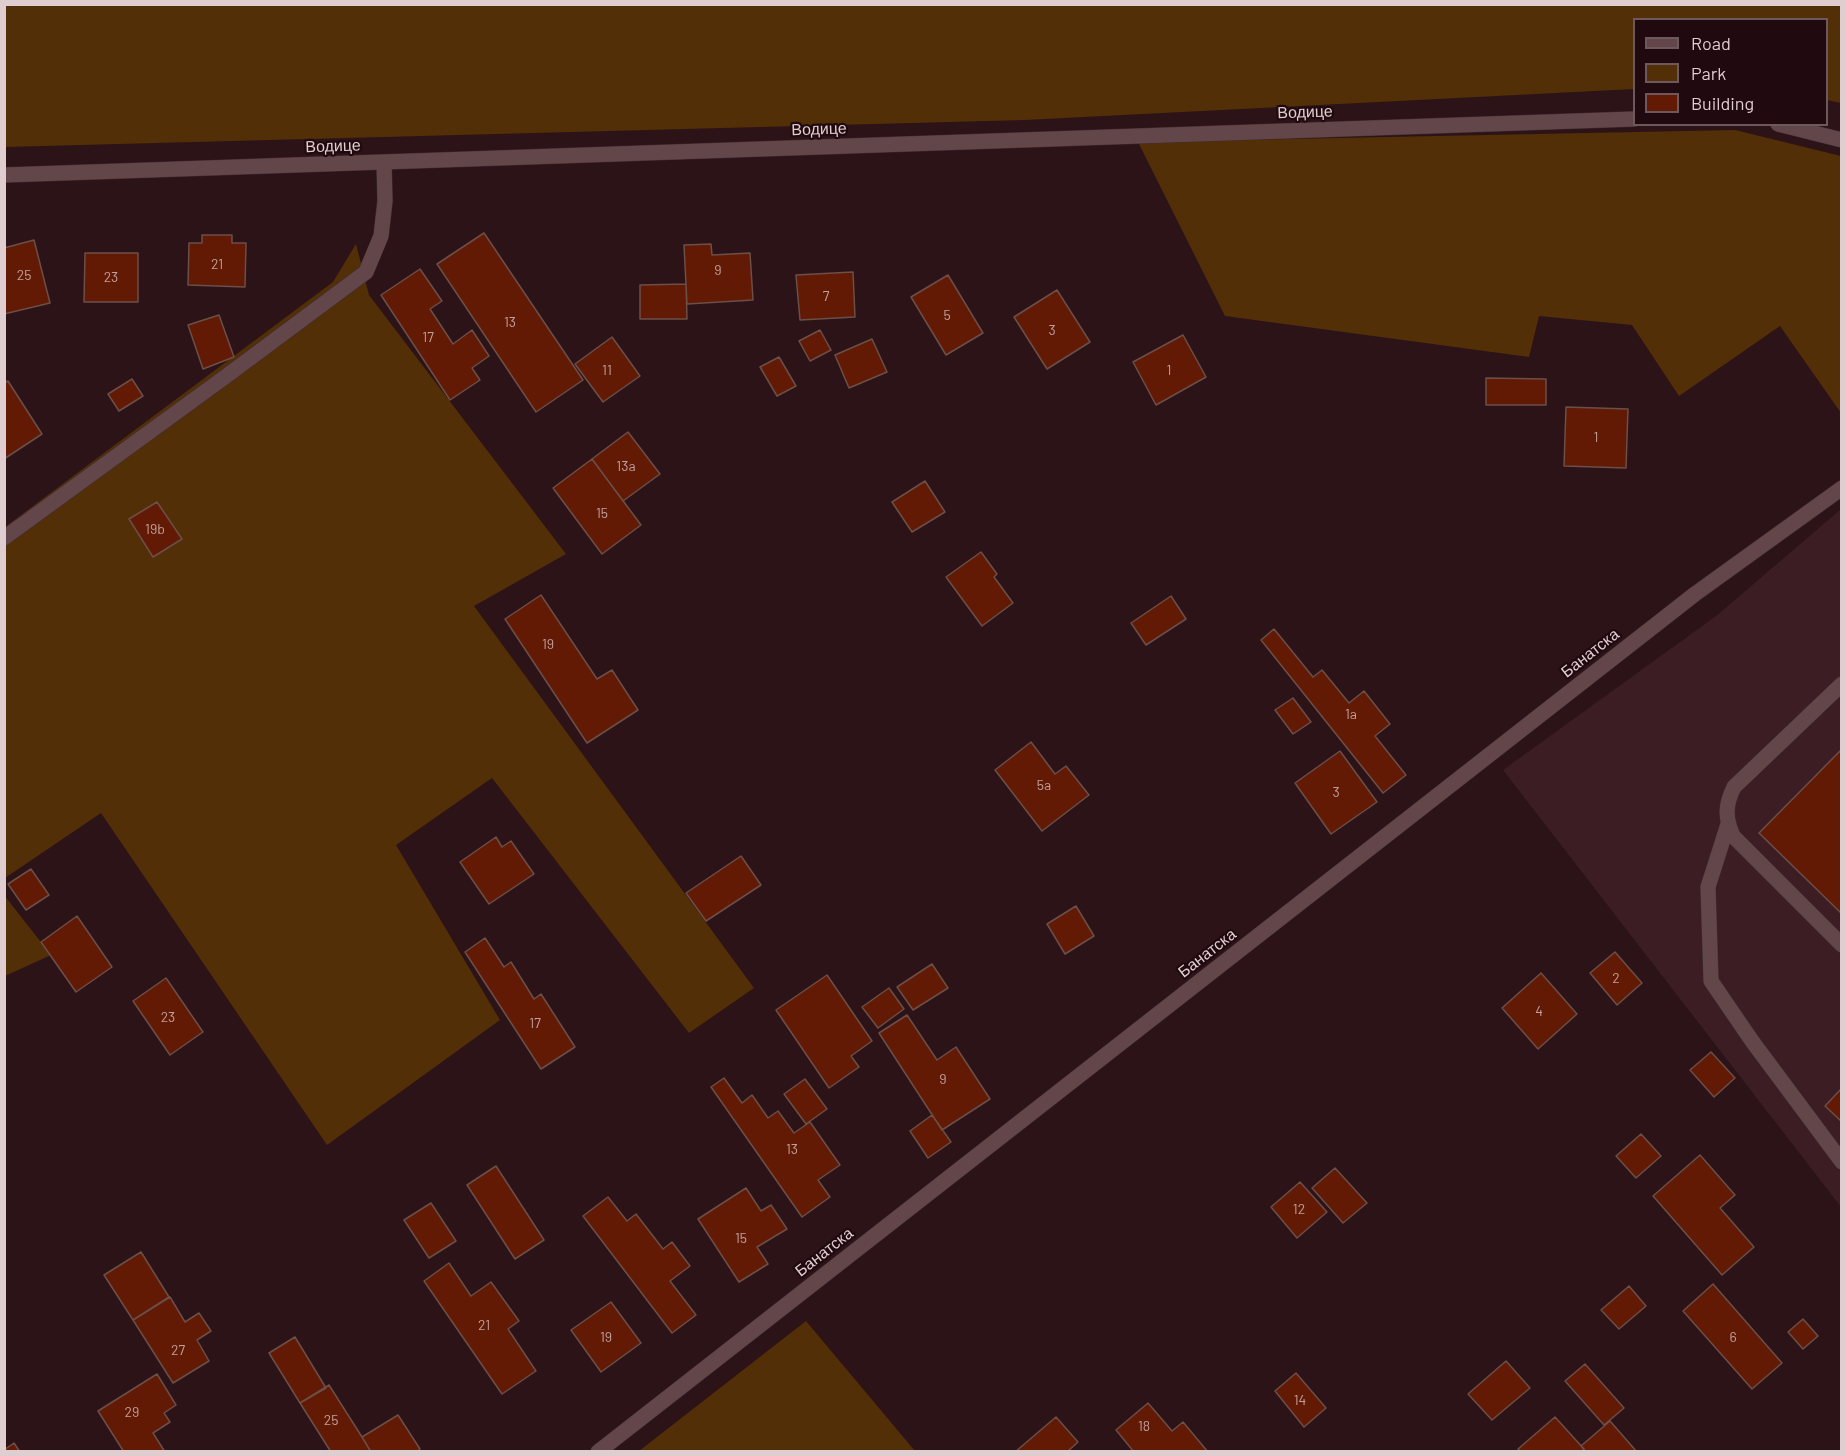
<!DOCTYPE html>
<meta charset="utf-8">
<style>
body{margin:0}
#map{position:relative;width:1846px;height:1456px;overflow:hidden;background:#2c1318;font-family:Barlow,sans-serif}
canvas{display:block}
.frame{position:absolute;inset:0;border:6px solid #dfcdd0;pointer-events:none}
.legend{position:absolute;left:1633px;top:18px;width:195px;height:108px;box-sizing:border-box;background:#210a0f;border:2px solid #6d585c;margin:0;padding:8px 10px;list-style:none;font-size:18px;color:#dfcdd0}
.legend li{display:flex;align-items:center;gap:12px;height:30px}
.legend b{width:30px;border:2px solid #6d585c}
</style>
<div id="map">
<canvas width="1846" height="1456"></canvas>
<div class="frame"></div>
<ul class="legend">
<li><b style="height:8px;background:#63464a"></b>Road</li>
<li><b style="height:16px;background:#522f06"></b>Park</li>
<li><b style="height:16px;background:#621a04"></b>Building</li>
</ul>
</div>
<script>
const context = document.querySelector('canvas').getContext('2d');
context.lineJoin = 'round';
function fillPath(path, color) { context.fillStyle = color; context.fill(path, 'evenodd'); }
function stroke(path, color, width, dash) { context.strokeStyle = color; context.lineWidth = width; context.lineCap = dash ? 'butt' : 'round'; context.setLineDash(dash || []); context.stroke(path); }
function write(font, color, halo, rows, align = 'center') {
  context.font = font + ' Barlow,sans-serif'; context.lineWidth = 4.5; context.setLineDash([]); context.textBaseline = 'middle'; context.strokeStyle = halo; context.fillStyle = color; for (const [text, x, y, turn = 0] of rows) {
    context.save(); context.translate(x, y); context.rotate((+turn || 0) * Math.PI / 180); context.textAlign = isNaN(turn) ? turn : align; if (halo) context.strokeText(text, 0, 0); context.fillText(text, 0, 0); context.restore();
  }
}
const built = new Path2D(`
 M1841,509v698l-338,-437 213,-154z`);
const green = new Path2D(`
 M4,5h1837v98l-14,-3 -1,-80h-192v69l-609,31 -1020,27z
 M1735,130l106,26v257l-61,-87 -101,70 -47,-71 -93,-9 -10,41 -304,-41 -87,-174z
 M356,244l13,51 197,259 -92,52 280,382 -65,45 -197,-255 -96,67 104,175 -173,125 -226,-332 -96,65v-351l328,-245z
 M4,895l47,60 -46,21h-1z
 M806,1321l109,130h-276z`);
const building = new Path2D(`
 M484,233l99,147 -47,32 -99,-148z
 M202,235h30v8h14l-1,44 -57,-2 1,-42h13z
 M34,240l16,63 -46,11v-66z
 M711,244l1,11 38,-2 3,47 -66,4 -3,-59z
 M85,253h53v49h-54z
 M420,269l22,32 -12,8 23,35 19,-14 17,26 -17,12 8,12 -30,20 -69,-105z
 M853,272l2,45 -55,3 -4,-45z
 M948,275l35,58 -37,22 -35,-58z
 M686,284l1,35h-47v-34z
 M1057,290l33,52 -43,27 -33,-52z
 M219,315l15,42 -31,12 -15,-44z
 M820,330l11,20 -21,11 -11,-20z
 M1183,335l23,42 -50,28 -23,-43z
 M612,337l28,39 -37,26 -28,-38z
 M872,339l15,33 -38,16 -14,-33z
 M779,357l17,29 -19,10 -17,-29z
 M1486,378l60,1v26h-60z
 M132,379l11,17 -24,15 -11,-17z
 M8,381l34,53 -38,25v-76z
 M1566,407l62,2 -2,59 -62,-2z
 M628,432l32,42 -37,27 -31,-42z
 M592,459l49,66 -39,29 -49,-66z
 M925,481l20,31 -33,20 -20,-30z
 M157,502l25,37 -29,18 -24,-38z
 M981,552l16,22 -3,3 19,26 -31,23 -36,-49z
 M541,595l56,84 15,-9 26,40 -51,33 -82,-124z
 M1171,596l15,23 -40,26 -15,-22z
 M1274,629l39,48 9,-7 27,33 15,-12 26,33 -15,12 31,39 -23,18 -122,-153z
 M1293,698l18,24 -18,12 -18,-24z
 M1031,742l24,32 11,-8 23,29 -47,36 -47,-61z
 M1842,749v165l-83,-81z
 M1340,751l37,51 -46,32 -36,-51z
 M496,837l6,10 9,-6 23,33 -45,30 -29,-42z
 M741,856l20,29 -55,36 -20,-28z
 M31,869l18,26 -23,15 -18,-26z
 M1076,906l18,30 -29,18 -18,-30z
 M77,916l35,51 -36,25 -35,-50z
 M485,938l19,29 7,-5 23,37 7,-5 34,53 -34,22 -76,-117z
 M1615,952l27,31 -25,22 -27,-32z
 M932,964l16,24 -35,22 -16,-23z
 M1541,973l36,41 -39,35 -36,-41z
 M827,975l45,66 -21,15 8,11 -30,21 -53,-78z
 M166,978l37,54 -33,23 -37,-54z
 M889,988l15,21 -26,19 -16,-21z
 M907,1015l30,45 19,-13 34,52 -48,31 -63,-97z
 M1711,1052l24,26 -21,19 -24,-27z
 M724,1078l18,25 10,-8 16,23 10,-7 16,22 16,-11 30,43 -22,15 12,17 -28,20 -91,-130z
 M805,1079l22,30 -21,15 -22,-30z
 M1842,1088v34l-17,-16z
 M932,1115l19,27 -23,16 -18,-27z
 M1641,1134l20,22 -25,22 -20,-22z
 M1700,1155l35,40 -15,13 34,39 -32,28 -69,-79z
 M496,1166l48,74 -29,19 -48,-74z
 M1335,1168l32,35 -24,20 -31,-35z
 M1300,1182l27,30 -30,26 -26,-31z
 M746,1188l15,23 10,-6 16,24 -30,18 11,17 -29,18 -41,-63z
 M608,1197l19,24 9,-7 27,35 9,-7 18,24 -20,15 26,34 -24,18 -89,-117z
 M431,1203l25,38 -27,17 -25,-38z
 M141,1252l28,45 -36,23 -29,-45z
 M449,1263l22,33 20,-14 28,39 -11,8 28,42 -34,23 -78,-113z
 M1713,1284l69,79 -30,26 -69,-78z
 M1629,1286l17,20 -27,23 -18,-19z
 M170,1297l15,25 14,-9 12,18 -14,9 12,21 -36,22 -40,-63z
 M611,1302l30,41 -40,29 -30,-42z
 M1803,1319l15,17 -15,13 -15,-17z
 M295,1337l31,51 -26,15 -31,-50z
 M1506,1361l24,27 -38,32 -24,-26z
 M1585,1364l39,44 -20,17 -39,-44z
 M1296,1373l30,35 -22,19 -29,-36z
 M157,1374l19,31 -12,8 6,9 -17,11 12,19h-41l-26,-41z
 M329,1385l33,52 9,15h-40l-31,-49z
 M1148,1403l24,28 11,-9 25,30h-74l-18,-22z
 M398,1415l22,34 -4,3h-45l-9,-15z
 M1056,1417l22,25 -11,10h-52z
 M1555,1417l29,32 -3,3h-60l-3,-3z
 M1610,1421l27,31h-51l-5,-6z
 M14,1443l6,9h-16v-2z`);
const minor = new Path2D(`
 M1778,124l64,16
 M4,175l1630,-56
 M4,538l221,-161 141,-105 15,-36 4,-35 -1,-39
 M1842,684l-108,103c-9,18 -9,31 -1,49l109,109
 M1728,824l-20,63 3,94 41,60 90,121
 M598,1452l1097,-858 147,-106`);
const numberNames = [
 ["21",217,264],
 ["9",718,270],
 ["25",24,275],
 ["23",111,277],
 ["7",826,296],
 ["5",947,315],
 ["13",510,322],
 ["3",1052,330],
 ["17",428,337],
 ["11",607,370],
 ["1",1169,370],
 ["1",1596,437],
 ["13a",626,466],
 ["15",602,513],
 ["19b",155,529],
 ["19",548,644],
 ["1a",1351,714],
 ["5a",1044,785],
 ["3",1336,792],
 ["2",1616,978],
 ["4",1539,1011],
 ["23",168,1017],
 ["17",535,1023],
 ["9",943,1079],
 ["13",792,1149],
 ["12",1299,1209],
 ["15",741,1238],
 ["21",484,1325],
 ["19",606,1337],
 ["6",1733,1337],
 ["27",178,1350],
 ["14",1300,1400],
 ["29",132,1412],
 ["25",331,1420],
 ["18",1144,1426]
];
const streetNames = [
 ["Водице",1305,112,-2],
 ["Водице",819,129,-2],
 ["Водице",333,146,-2],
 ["Банатска",1590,653,-38],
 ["Банатска",1207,953,-38],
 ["Банатска",824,1252,-38]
];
fillPath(built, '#3b1d23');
fillPath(green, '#522f06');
fillPath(building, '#621a04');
stroke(building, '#6b4f48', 1.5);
stroke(minor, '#3f2e31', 16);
stroke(minor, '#63464a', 15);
write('14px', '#c0a09d', null, numberNames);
write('16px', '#dfcdd0', '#210a0f', streetNames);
</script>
